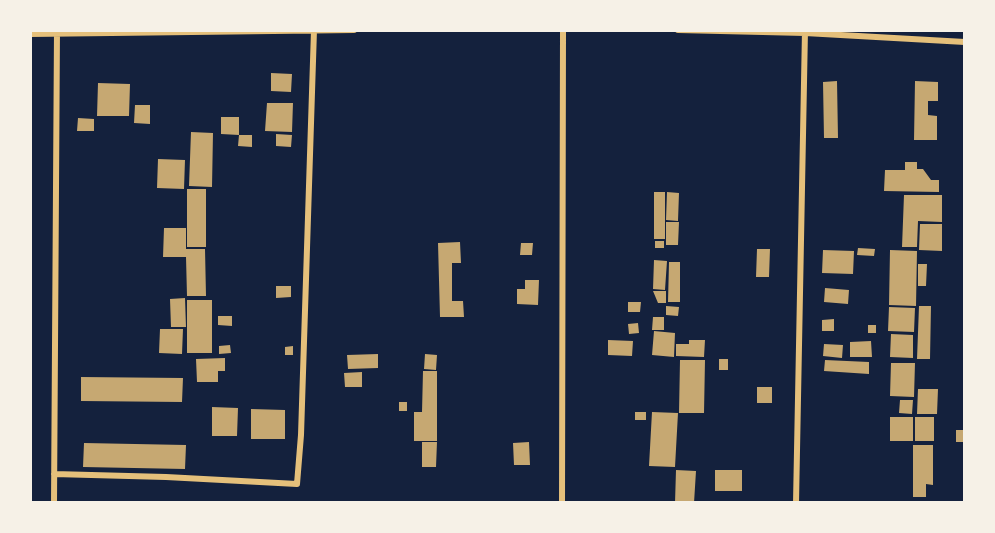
<!DOCTYPE html>
<style>
body{margin:0}
#map{position:relative;width:995px;height:533px;overflow:hidden;background:#14213d;font-family:"Source Sans 3",sans-serif}
canvas{display:block}
.frame{position:absolute;inset:0;border:32px solid #f6f1e7;pointer-events:none}
</style>
<div id="map">
<canvas width="995" height="533"></canvas>
<div class="frame"></div>
</div>
<script>
const context = document.querySelector('canvas').getContext('2d');
context.lineJoin = 'round';
function fillPath(path, color) { context.fillStyle = color; context.fill(path, 'evenodd'); }
function stroke(path, color, width, dash) { context.strokeStyle = color; context.lineWidth = width; context.lineCap = dash ? 'butt' : 'round'; context.setLineDash(dash || []); context.stroke(path); }
const building = new Path2D(`
 M271,73l21,1 -1,18 -20,-1z
 M837,81l1,57h-14l-1,-56z
 M915,81l23,1v19h-10v14l9,1v24h-23z
 M98,83l32,1 -1,32h-32z
 M267,103h26l-1,29 -27,-1z
 M135,105h15v19l-16,-1z
 M221,117h18v18h13v12l-14,-1 1,-11 -18,-1z
 M78,118l16,1v12h-17z
 M191,132l22,1 -1,54 -23,-1z
 M276,134l16,1 -1,12 -15,-1z
 M158,159l27,1 -1,29 -27,-1z
 M905,162h12v7h6l8,11h8v12l-55,-1 1,-21h20z
 M187,189h19v58h-19z
 M654,192h11v47h-11z
 M667,192l12,1 -1,28 -12,-1z
 M904,195h38v27l-24,-1 -1,26h-15z
 M666,222h13l-1,23h-12z
 M920,224h22v27l-23,-1z
 M164,228h22v21h19l1,47h-19l-1,-39h-23z
 M655,241h9v7h-9z
 M460,242l1,21h-9v38h11l1,16h-24l-2,-74z
 M521,243h12l-1,12h-12z
 M858,248l17,1 -1,7 -17,-1z
 M757,249h13l-1,28h-13z
 M823,250l31,1 -1,23 -31,-1z
 M890,250l27,1 -1,55 -27,-1z
 M654,260l13,1 -2,29 -12,-1z
 M669,262h11v40h-12z
 M918,264h9l-1,22h-8z
 M525,280h14l-1,25 -21,-1v-15h8z
 M276,286h15v11l-15,1z
 M825,288l24,2 -1,14 -24,-2z
 M653,291h13v12h-8z
 M185,298l1,29h-15l-1,-28z
 M187,300h25v53h-25z
 M628,302h13l-1,10h-12z
 M666,306l13,1 -1,9 -12,-1z
 M919,306h12l-1,53h-13z
 M889,307l26,1 -1,24 -26,-1z
 M218,316h14v10l-14,-1z
 M653,317h11v13h-12z
 M834,319v12h-12v-11z
 M638,323l1,10 -10,1 -1,-10z
 M868,325h8v8h-8z
 M160,329h23l-1,25 -23,-1z
 M654,331l21,2 -1,24 -22,-2z
 M891,334l22,1v23l-23,-1z
 M608,340l25,1 -1,15 -24,-1z
 M689,340h16l-1,17 -28,-1v-12h13z
 M871,341l1,16h-22v-15z
 M824,344l19,1 -1,13 -19,-2z
 M230,345l1,8 -12,1v-8z
 M293,346v9h-8v-8z
 M378,354v14l-30,1 -1,-14z
 M425,354l12,1 -1,15 -12,-1z
 M225,358v13h-7v11h-21l-1,-23z
 M719,359h9v11h-9z
 M680,360h25l-1,53h-25z
 M825,360l44,2v12l-45,-3z
 M891,363h24l-1,34 -24,-1z
 M423,371h14v70h-23v-29h8z
 M362,372v15h-17l-1,-14z
 M81,377l102,1 -1,24 -101,-1z
 M757,387h15v16h-15z
 M918,389h20l-1,25h-20z
 M900,400h13l-1,14 -13,-1z
 M399,402h8v9h-8z
 M212,407l26,1 -1,28h-25z
 M251,409l34,1v29h-34z
 M635,412h11v8h-11z
 M652,412l26,1 -3,54 -26,-1z
 M890,417h23v24h-23z
 M915,417h19v24h-19z
 M956,430h9v12h-9z
 M422,442h15l-1,25h-14z
 M529,442l1,23h-16l-1,-22z
 M84,443l102,2 -1,24 -102,-2z
 M913,445h20v40l-7,-1v13h-13z
 M676,470l20,1 -2,32h-19z
 M715,470h27v21h-27z`);
const minor = new Path2D(`
 M678,30l127,3 160,9
 M30,34l324,-4
 M54,474l112,3 131,7 4,-49 13,-405
 M54,503l3,-473
 M562,503l1,-473
 M796,503l9,-473`);
fillPath(building, '#c6a872');
stroke(minor, '#e5c07b', 6);
</script>
